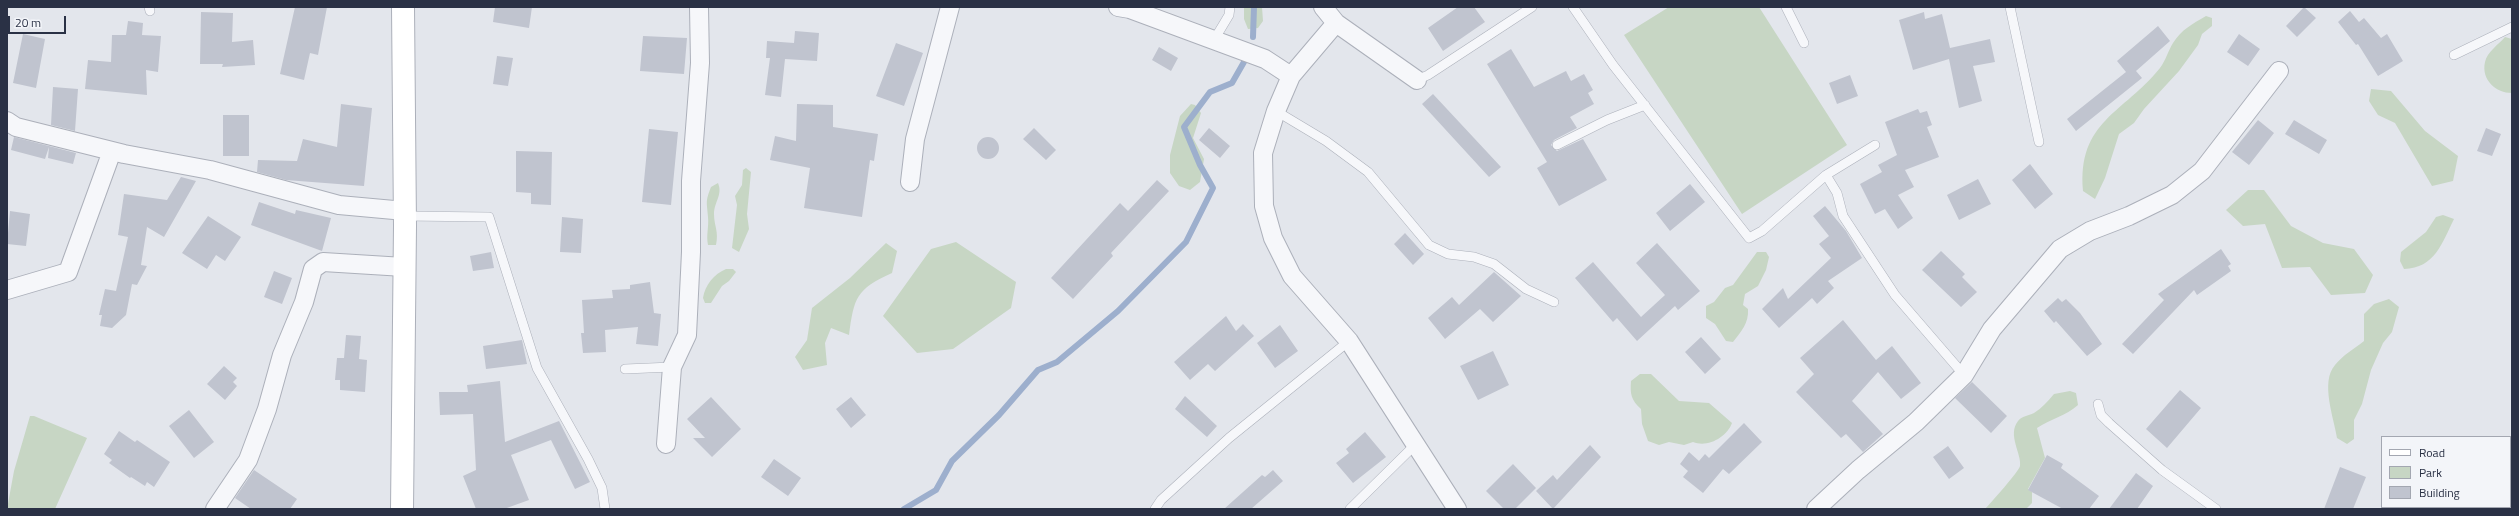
<!DOCTYPE html>
<style>
body{margin:0}
#map{position:relative;width:2519px;height:516px;overflow:hidden;background:#e3e6ec;font-family:"Titillium Web",sans-serif}
canvas{display:block}
.frame{position:absolute;inset:0;border:8px solid #2a3145;pointer-events:none}
.legend{position:absolute;left:2381px;top:436px;width:130px;height:72px;box-sizing:border-box;background:#f3f5f9;border:1px solid #a3a7b1;margin:0;padding:5px 7px;list-style:none;font-size:12px;color:#2a3145}
.legend li{display:flex;align-items:center;gap:8px;height:20px}
.legend b{width:20px;border:1px solid #a3a7b1}
.scale{position:absolute;left:8px;top:16px;width:58px;height:18px;box-sizing:border-box;border:2px solid #2a3145;border-top:0;padding-left:5px;font-size:12px;line-height:14px;white-space:nowrap;color:#2a3145;-webkit-text-stroke:3px #f3f5f9;paint-order:stroke}
</style>
<div id="map">
<canvas width="2519" height="516"></canvas>
<div class="frame"></div>
<ul class="legend">
<li><b style="height:5px;background:#fff"></b>Road</li>
<li><b style="height:11px;background:#c7d6c4"></b>Park</li>
<li><b style="height:11px;background:#c0c4cf"></b>Building</li>
</ul>
<div class="scale">20 m</div>
</div>
<script>
const context = document.querySelector('canvas').getContext('2d');
context.lineJoin = 'round';
function fillPath(path, color) { context.fillStyle = color; context.fill(path, 'evenodd'); }
function stroke(path, color, width, dash) { context.strokeStyle = color; context.lineWidth = width; context.lineCap = dash ? 'butt' : 'round'; context.setLineDash(dash || []); context.stroke(path); }
const green = new Path2D(`
 M1244,7h18l1,14 -5,7 -10,1 -4,-10z
 M1669,7h90l88,138 -105,69 -118,-179z
 M2206,16l6,2v8l-10,8 -4,11 -19,26 -35,38 -10,14 -15,11 -14,44 -10,21 -12,-8c-6,-70 41,-78 77,-123 6,-8 8,-17 13,-25 8,-13 19,-19 33,-27z
 M2505,37l7,2v54c-16,0 -31,-13 -27,-31 2,-10 14,-18 20,-25z
 M2371,89l20,2 34,40 33,25 -5,25 -21,5 -37,-63 -17,-8 -9,-14z
 M1191,104l4,1 6,8 -8,25 11,21 -4,23 -10,8 -11,-4 -9,-13v-18l10,-39z
 M746,168l5,4 -4,42 2,15 -10,23 -7,-4 5,-43 -2,-9 7,-11 1,-15z
 M718,183c5,12 -4,19 -4,31 0,12 5,17 2,31h-8c-2,-10 1,-18 0,-28 -1,-15 -3,-15 3,-30z
 M2248,190h16l27,36 32,17 31,6 19,26 -8,18 -34,2 -21,-28 -28,1 -17,-44 -22,2 -17,-16z
 M2443,215l11,4c-12,24 -19,49 -50,50l-4,-8 1,-9 25,-20 10,-15z
 M956,242l60,40 -5,26 -58,41 -36,4 -34,-37 48,-67z
 M886,243l11,8 -5,22c-36,16 -38,25 -43,62l-18,-7 -6,15 2,22 -24,5 -8,-13 12,-17 5,-32 38,-30z
 M1757,252h9l3,5 -3,13 -8,16 -13,8 -2,11 5,4c1,14 -7,23 -15,33l-7,-1 -11,-17 -9,-6v-12l8,-4 11,-14 8,-3z
 M726,269h7l3,3 -7,9 -7,5 -11,17h-6l-2,-5c2,-13 11,-24 23,-29z
 M2389,299l10,8 -7,25 -9,11 -12,27 -9,34 -8,16v19l-7,5 -10,-6c-3,-20 -17,-56 -2,-73 8,-10 19,-16 29,-24v-27l10,-10z
 M1640,374h11l28,27 30,2 23,20c-5,14 -24,25 -39,19l-9,3 -15,-3 -10,3 -11,-4 -6,-17 -1,-15c-10,-9 -11,-15 -10,-28z
 M2070,391l6,2 2,12c-12,11 -28,14 -41,23l8,30 -17,31 4,3v11l-6,6h-41c5,-5 35,-39 35,-43 2,-12 -13,-31 -2,-45 4,-5 10,-5 16,-8 8,-5 14,-12 20,-19z
 M30,416h4l53,22 -32,71h-48l7,-38z`);
const stream = new Path2D(`
 M1253,37l1,-30
 M904,509l32,-19 16,-29 47,-46 39,-45 19,-8 61,-51 68,-69 27,-54 -13,-23 -16,-38 26,-35 22,-9 12,-21`);
const building = new Path2D(`
 M295,7h32l-9,48 -8,-2 -6,27 -24,-6z
 M495,7h37l-3,21 -36,-6z
 M1458,7h16l11,15 -42,29 -15,-23z
 M2304,7l12,11 -19,19 -11,-11z
 M2350,11l9,11 5,-4 17,20 6,-4 16,27 -25,15 -20,-32 -2,1 -18,-23z
 M201,12l32,1 -1,29 21,-2 2,25 -33,2 1,-3h-23z
 M1924,12l1,7 17,-5 8,34 40,-9 5,23 -22,4 9,35 -23,7 -10,-49 -36,11 -14,-50z
 M128,21l15,2 -1,12 19,1 -3,36 -12,-2 1,25 -62,-6 3,-29 23,2 1,-27h14z
 M2158,26l12,15 -34,30 6,7 -66,53 -9,-12 59,-47 -9,-11z
 M795,31l24,2 -2,28 -32,-2 -4,38 -16,-2 5,-37h-4l1,-17 27,2z
 M23,34l22,5 -9,49 -23,-5z
 M2239,34l21,15 -12,17 -21,-14z
 M643,36l44,2 -3,36 -44,-3z
 M896,43l27,10 -19,53 -28,-10z
 M1159,47l19,11 -7,13 -19,-11z
 M1511,49l23,38 32,-16 5,10 13,-7 9,16 -5,3 6,11 -24,13 7,11 -23,12 -3,5 6,6 26,-12 24,41 -48,26 -22,-38 10,-6 -60,-98z
 M497,56l16,2 -5,28 -15,-2z
 M1850,75l8,21 -21,8 -8,-21z
 M53,87l25,2 -3,42 -24,-6z
 M1433,94l68,73 -12,10 -67,-73z
 M341,104l31,4 -8,78 -78,-6 -29,-8 1,-12 39,1 6,-22 34,8z
 M797,104l36,1v22l45,7 -4,27 -4,-1 -8,57 -58,-9 6,-40 -40,-8 5,-24 21,5z
 M1918,109l2,4 7,-2 5,14 -5,2 12,30 -34,13 9,17 -16,8 15,23 -15,11 -13,-20 -10,5 -15,-30 22,-12 -4,-7 19,-10 -12,-33z
 M223,115h26v41h-26z
 M2258,120l16,13 -25,32 -17,-13z
 M2294,120l33,20 -8,14 -34,-20z
 M1034,128l22,22 -10,10 -23,-21z
 M1209,128l21,18 -10,12 -21,-18z
 M2486,128l15,6 -9,22 -15,-5z
 M649,129l29,3 -7,73 -29,-3z
 M977 148a11 11 0 1 1 22 0a11 11 0 1 1-22 0Z
 M14,137l62,16 -3,11 -25,-6 1,-11 -4,12 -34,-9z
 M516,151l36,1 -1,53 -20,-1v-11l-15,-1z
 M2030,164l23,30 -18,15 -23,-29z
 M181,177l15,4 -32,56 -17,-10 -6,38 6,1 -10,19 -5,-1 -6,31 -14,13 -12,-2 2,-11h-3l6,-26 11,2 12,-54 -10,-2 6,-41 43,6z
 M1978,179l13,25 -32,16 -12,-25z
 M1157,180l12,11 -58,62 2,3 -40,43 -22,-21 69,-75 8,8z
 M1690,184l15,18 -35,29 -14,-18z
 M259,202l36,12 1,-4 35,8 -9,33 -71,-26z
 M1825,206l21,25 16,27 -34,23 6,7 -17,16 -5,-6 -33,30 -17,-19 21,-21 5,11 43,-41 -12,-14 10,-8 -16,-20z
 M10,211l20,3 -4,32 -19,-2z
 M208,216l33,21 -16,24 -9,-6 -9,14 -25,-16z
 M562,217l21,2 -2,34 -21,-1z
 M1405,233l19,21 -11,11 -19,-21z
 M1657,243l43,48 -22,19 -3,-4 -38,35 -20,-23 -4,4 -38,-44 18,-16 48,55 24,-22 -29,-32z
 M2221,249l10,15 -3,2 3,5 -34,24 -3,-5 -61,64 -11,-10 42,-44 -6,-6z
 M1941,251l24,23 -3,3 15,15 -16,15 -39,-37z
 M491,252l3,16 -21,3 -3,-15z
 M274,271l18,7 -10,26 -18,-7z
 M1494,272l27,24 -28,26 -13,-13 -35,30 -17,-21 24,-21 7,8z
 M650,282l4,31 7,1 -3,32 -22,-2 2,-17 -33,3 1,22 -23,1 -2,-20h3l-2,-33 31,-2 -1,-8 18,-1v-4z
 M2058,298l4,4 4,-3 14,14 22,31 -15,12 -31,-35 -2,2 -10,-12z
 M1226,316l10,15 7,-7 11,12 -39,35 -7,-7 -18,16 -16,-18z
 M1843,320l33,40 16,-14 29,37 -20,16 -23,-27 -26,29 31,33 -20,18 -17,-18 -5,4 -45,-46 18,-18 -14,-16z
 M1280,325l18,26 -23,17 -18,-25z
 M346,335l15,1 -2,23 8,1 -2,32 -25,-2v-10h-5l2,-22h7z
 M1701,337l20,22 -16,15 -20,-22z
 M522,340l5,24 -41,5 -3,-23z
 M1493,351l16,34 -31,15 -18,-34z
 M224,366l13,12 -4,4 4,4 -12,14 -18,-16z
 M500,381l5,61 54,-21 31,61 -15,7 -24,-49 -40,15 18,45 -25,9h-28l-13,-33 13,-6 -3,-56 -33,1 -1,-23h29l-1,-7z
 M1972,382l35,34 -16,17 -36,-35z
 M2180,390l21,18 -34,40 -21,-19z
 M1185,396l32,30 -10,11 -32,-28z
 M711,397l30,32 -29,28 -19,-19h12l-18,-19z
 M851,397l15,18 -15,13 -15,-19z
 M189,410l25,32 -20,16 -25,-32z
 M1744,423l18,19 -33,32 -6,-5 -20,24 -20,-16 5,-6 -8,-7 9,-12 10,9 6,-7 4,4z
 M119,431l16,11 2,-2 33,22 -16,25 -7,-5 -2,4 -14,-9 -1,1 -21,-15 3,-3 -8,-6z
 M1365,432l21,25 -33,26 -17,-20 13,-10 -3,-4z
 M1590,445l11,12 -48,52 -17,-18 17,-16 4,5z
 M1948,446l16,22 -15,11 -16,-22z
 M2047,455l16,9 -2,4 38,28 -10,13h-26l-35,-19z
 M774,459l27,19 -13,18 -27,-19z
 M1513,464l23,24 -21,21h-11l-18,-18z
 M2340,467l26,10 -13,32h-29z
 M254,470l43,29 -7,10h-39l-16,-11z
 M1273,470l10,11 -32,28h-27l38,-34 3,2z
 M2136,473l17,13 -16,23h-28z`);
const service = new Path2D(`
 M149,7l1,4
 M1573,7l40,58 136,173 13,-7 64,-56 49,-30
 M1786,7l18,36
 M2010,7l29,135
 M1214,40l15,-25 1,-8
 M2454,55l58,-28
 M1417,80l11,-5 104,-68
 M1276,111l50,30 42,31 61,73 19,9 26,3 20,7 32,25 28,13
 M1557,145l50,-25 38,-15
 M1826,175l11,18 6,23 52,79 69,80
 M405,216l84,1 48,151 51,91 14,29 3,21
 M625,369l47,-2
 M2098,404l3,11 8,8 53,47 54,39
 M1155,509l6,-9 68,-62 120,-97
 M1350,509l66,-65`);
const minor = new Path2D(`
 M1118,7l12,2 135,50 26,17
 M1323,7l13,16 81,57
 M1336,23l-45,53 -15,35 -13,42 1,53 9,32 19,38 57,65 108,168
 M7,121l9,6 108,27 86,16 129,35 66,6
 M910,182l5,-43 35,-132
 M7,290l61,-18 44,-121
 M666,444l6,-77 15,-32 4,-83v-71l9,-118 -1,-56
 M215,509l33,-49 19,-51 15,-54 22,-53 9,-33 10,-7 81,5
 M1816,509l42,-39 58,-48 48,-47 28,-46 68,-80 30,-18 39,-15 43,-21 30,-24 77,-100`);
const secondary = new Path2D(`
 M402,509l3,-283 -2,-219`);
fillPath(green, '#c7d6c4');
stroke(stream, '#9dafcd', 6);
fillPath(building, '#c0c4cf');
stroke(service, '#acb0ba', 10);
stroke(minor, '#acb0ba', 20);
stroke(secondary, '#acb0ba', 24);
stroke(service, '#f6f7fa', 9);
stroke(minor, '#f6f7fa', 18);
stroke(secondary, '#fff', 22);
</script>
